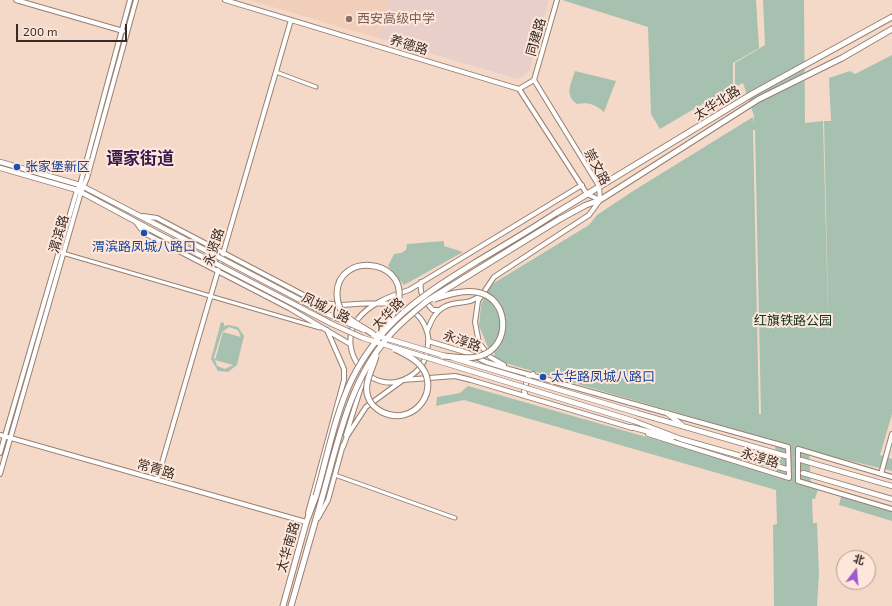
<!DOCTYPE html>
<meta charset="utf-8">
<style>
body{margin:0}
#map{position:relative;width:892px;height:606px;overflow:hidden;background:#f5d9c8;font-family:"Exo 2","Noto Sans SC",sans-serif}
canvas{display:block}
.north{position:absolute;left:836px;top:550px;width:40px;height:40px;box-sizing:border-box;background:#fee7da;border:1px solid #ae9c92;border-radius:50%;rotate:16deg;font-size:11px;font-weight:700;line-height:16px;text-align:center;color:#362b25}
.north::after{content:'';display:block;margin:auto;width:14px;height:18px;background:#9e5acf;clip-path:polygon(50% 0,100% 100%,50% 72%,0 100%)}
.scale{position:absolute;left:16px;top:24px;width:111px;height:18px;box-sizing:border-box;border:2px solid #362b25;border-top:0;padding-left:5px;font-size:12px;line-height:14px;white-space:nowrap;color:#362b25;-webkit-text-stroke:3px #fee7da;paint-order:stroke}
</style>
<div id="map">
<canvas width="892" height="606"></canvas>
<div class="north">北</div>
<div class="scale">200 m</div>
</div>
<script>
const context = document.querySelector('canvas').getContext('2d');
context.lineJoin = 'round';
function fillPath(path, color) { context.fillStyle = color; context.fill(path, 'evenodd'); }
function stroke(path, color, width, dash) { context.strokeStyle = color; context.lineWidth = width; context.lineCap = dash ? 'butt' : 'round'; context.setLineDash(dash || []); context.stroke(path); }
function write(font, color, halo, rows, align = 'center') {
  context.font = font + ' "Exo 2","Noto Sans SC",sans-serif'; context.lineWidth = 4; context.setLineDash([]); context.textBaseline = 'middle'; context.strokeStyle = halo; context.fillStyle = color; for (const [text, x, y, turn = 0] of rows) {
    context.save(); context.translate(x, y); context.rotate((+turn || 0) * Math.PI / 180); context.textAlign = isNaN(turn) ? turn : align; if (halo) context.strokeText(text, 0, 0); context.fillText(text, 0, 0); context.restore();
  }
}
const industrial = new Path2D(`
 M389,0h160l-20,72 -11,7 -140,-41z`);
const built = new Path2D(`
 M249,0h140l-11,38z`);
const green = new Path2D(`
 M562,0h194l3,48 -26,15v23l-73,43 -9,-15 -3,-87z
 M763,0h41l1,123 18,-2 6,227 -5,-227h7l-2,-43 21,-7 5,3 37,-19v359l-12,41 12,4v12l-83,-20 2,33 8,2 -4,13h-3l1,24h4l2,51 -2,32h-43l-1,-81 4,-1 -1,-34 -312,-90 -28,6 1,-9 23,-4 8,-7 308,88 -1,-33 -284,-82 4,-5 -7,-7 -9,-21 2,-21 8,-19 100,-61 8,-10 36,-24 120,-74 1,6v-7l-11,-33 -8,4v-24l30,-18zM753,130h2l6,284h-2z
 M575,71l41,10 -12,31c-10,-8 -15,-10 -27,-8 -13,-9 -6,-20 -2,-33z
 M444,241v5l19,6 -59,33 -16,-19 6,-12 7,-1 5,-3 1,-6z
 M221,322l3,1v3l5,-1 9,2 6,9 -7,29 -9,7 -10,-1 -7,-12zM229,327l9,3 3,7 -18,-5 -8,28 18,5 -8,4 -8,-3 -3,-9 8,-25z
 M842,493l50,15v13l-53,-16z`);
const secondaryTunnel = new Path2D(`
 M786,456l15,4
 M786,469l16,4`);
const minor = new Path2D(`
 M276,72l40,15
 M59,252l261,76
 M335,475l120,43`);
const tertiary = new Path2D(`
 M16,0l107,31
 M225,0l294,89
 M534,80l23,-80
 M519,89l15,-9 65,106 1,14
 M519,89l68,105 13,6
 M143,216l14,2 156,82c8,1 16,4 24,5 28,0 71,-11 87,19 3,7 5,12 4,20 -1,16 -7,27 -21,34 -35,19 -72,-26 -50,-58 12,-16 33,-24 52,-30l173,-105
 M136,222l8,11 145,75 61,36
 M421,282c-2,11 3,19 12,28h6
 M427,331c3,-6 5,-13 9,-17 13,-17 32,-6 44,-19
 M428,341l40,12 18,9 23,7 279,78 1,31 -141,-44
 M504,365l-14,-8 -11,-14 -4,-21 3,-21 16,-24 95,-62 11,-15
 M526,396l-2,-5 4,-14 5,-3
 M0,435l306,87
 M346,435l15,-48 6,-12
 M343,447l4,-11 19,-29 37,-27 52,-4 16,4 161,48
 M0,453l77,-263 3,-5 50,-185
 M0,474l81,-282 6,-14 49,-178
 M881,474l11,-40
 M892,477l-94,-28v32l94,28
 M157,480l134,-460
 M308,513l36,-133v-11l-17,-39
 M318,518l10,-18 15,-55`);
const secondary = new Path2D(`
 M0,162l80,23 81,42
 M0,168l77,22 80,43
 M637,413l149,43
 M667,413l16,13
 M634,421l47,18 105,30
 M631,427l41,11
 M801,460l91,26
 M803,473l89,26`);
const primary = new Path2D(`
 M556,213l196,-119 140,-77
 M560,219l26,-14 14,-5 159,-101 83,-41 50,-29
 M283,606l23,-83 10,-27
 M291,606l31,-108`);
const secondaryBridge = new Path2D(`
 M161,227l166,87 37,16
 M157,233l175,91 31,14 271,83
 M378,336l67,20
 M453,358l184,55`);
const primaryBridge = new Path2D(`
 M434,299c13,-4 28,-9 42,-7 34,5 36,55 4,64 -12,4 -25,1 -37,0
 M373,334c-10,-7 -22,-12 -30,-21 -5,-6 -6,-13 -6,-20 1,-40 67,-35 62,5 -2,15 -15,28 -23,39
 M376,356c-3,13 -13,27 -8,41 2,6 8,12 14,15 32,16 62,-24 36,-49 -6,-6 -15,-10 -23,-14
 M316,496c11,-38 19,-82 36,-117 29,-58 71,-84 124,-117 27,-16 54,-32 80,-49
 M322,498c16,-56 27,-117 67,-162 11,-13 25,-24 38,-35l133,-82`);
const markers = [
 [349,19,4,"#8d6e63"],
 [17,167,4,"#1a4fb4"],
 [144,233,4,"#1a4fb4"],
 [543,377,4,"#1a4fb4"]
];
const educationNames = [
 ["西安高级中学",357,19]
];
const streetNames = [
 ["同建路",536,37,-74],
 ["养德路",409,45,17],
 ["太华北路",717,103,-32],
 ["崇文路",597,167,62],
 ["渭滨路",59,234,-74],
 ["永贤路",214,247,-72],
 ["凤城八路",326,308,26],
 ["太华路",388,314,-46],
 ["永淳路",462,341,19],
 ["永淳路",760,458,17],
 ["常青路",156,469,16],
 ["太华南路",288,547,-74]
];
const transitNames = [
 ["张家堡新区",25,167],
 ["渭滨路凤城八路口",144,247,"center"],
 ["太华路凤城八路口",551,377]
];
const parkNames = [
 ["红旗铁路公园",793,321]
];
const districtNames = [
 ["谭家街道",140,158]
];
fillPath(industrial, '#e8cfc9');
fillPath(built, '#f1ceb9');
fillPath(green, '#a7c1b1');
stroke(secondaryTunnel, '#cfb6a7', 4.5, [4.5, 2]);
stroke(minor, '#987f70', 5);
stroke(tertiary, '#987f70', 6);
stroke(secondary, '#987f70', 6);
stroke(primary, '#987f70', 7);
stroke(minor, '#fff', 3);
stroke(tertiary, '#fff', 4);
stroke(secondary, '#fff', 4.5);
stroke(primary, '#fff', 5);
stroke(secondaryBridge, '#987f70', 6, []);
stroke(primaryBridge, '#987f70', 7, []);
stroke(secondaryBridge, '#fff', 4.5);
stroke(primaryBridge, '#fff', 5);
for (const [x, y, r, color] of markers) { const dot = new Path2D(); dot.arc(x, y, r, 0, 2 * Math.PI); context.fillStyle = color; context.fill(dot); stroke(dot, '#fee7da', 1.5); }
write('13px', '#785e54', '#fee7da', educationNames, 'left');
write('13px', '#362b25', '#fee7da', streetNames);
write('13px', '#164399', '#fee7da', transitNames, 'left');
write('13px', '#09321f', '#fee7da', parkNames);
write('bold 17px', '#39184f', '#fee7da', districtNames);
</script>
